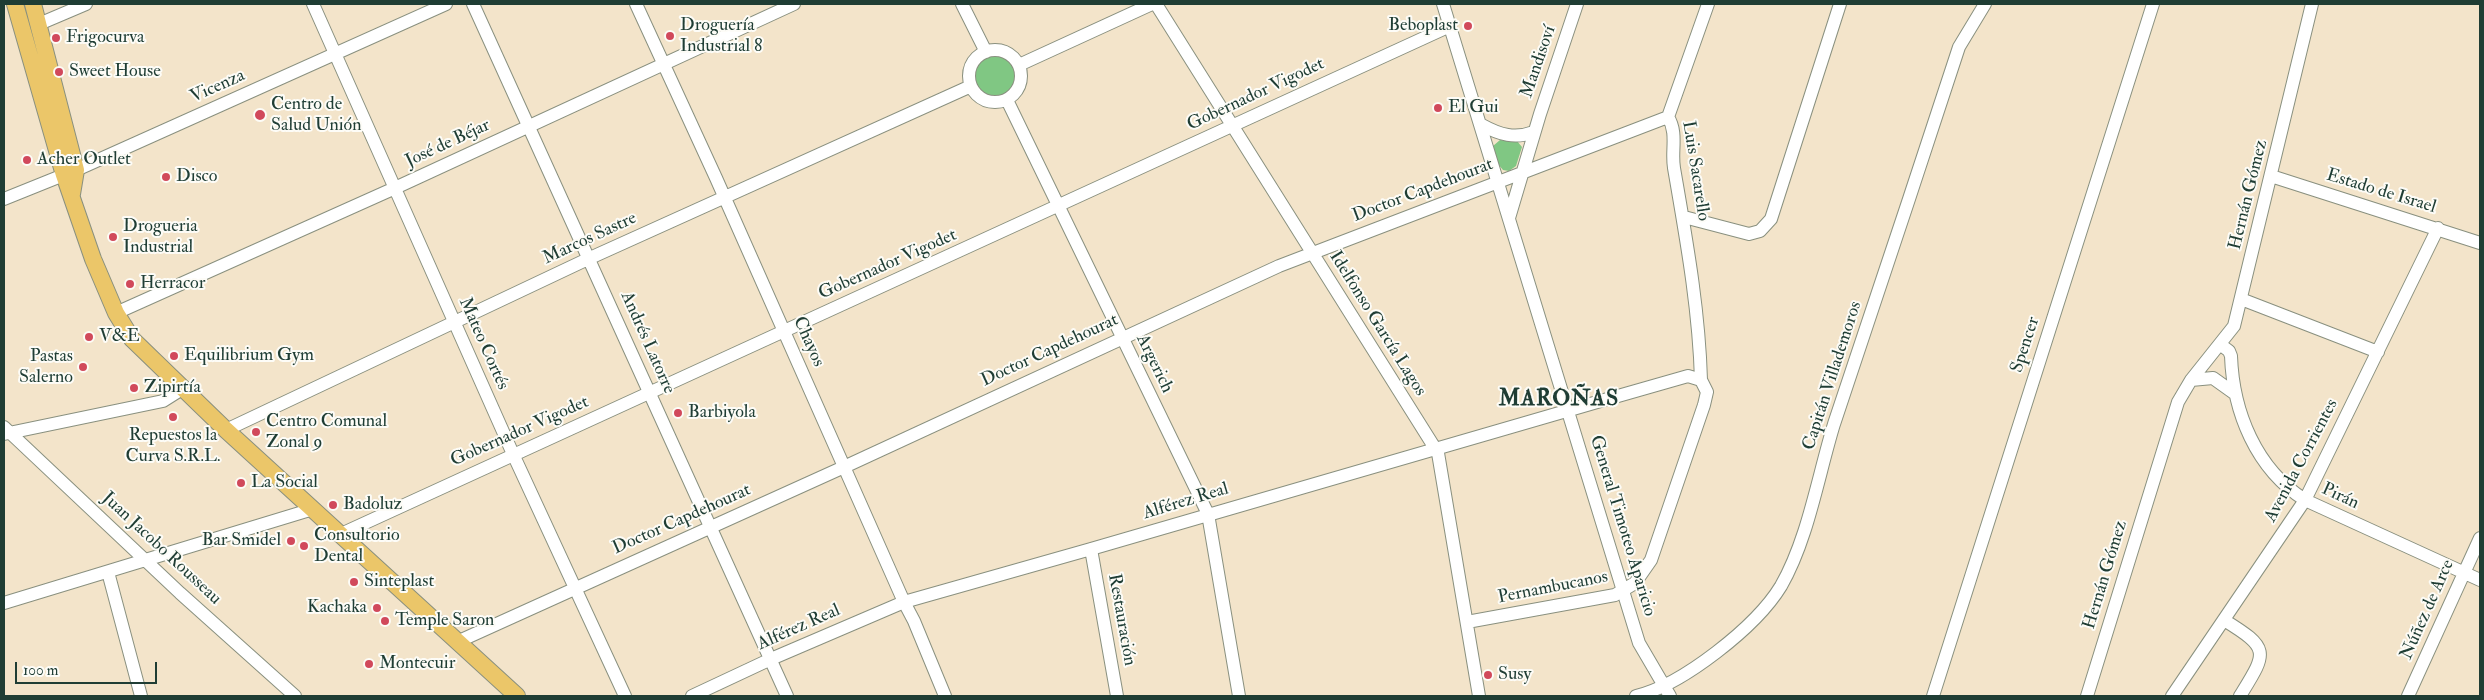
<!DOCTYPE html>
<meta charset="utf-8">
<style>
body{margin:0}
#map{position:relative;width:2484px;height:700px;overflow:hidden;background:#f3e4ca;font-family:"IM FELL Double Pica",serif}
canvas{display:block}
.frame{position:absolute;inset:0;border:5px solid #1f3d34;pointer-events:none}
.scale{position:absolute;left:15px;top:662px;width:142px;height:22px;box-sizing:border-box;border:2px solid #1f3d34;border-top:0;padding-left:6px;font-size:15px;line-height:18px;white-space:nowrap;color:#1f3d34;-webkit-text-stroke:4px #fdfcf7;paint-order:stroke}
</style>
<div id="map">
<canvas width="2484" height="700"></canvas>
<div class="frame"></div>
<div class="scale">100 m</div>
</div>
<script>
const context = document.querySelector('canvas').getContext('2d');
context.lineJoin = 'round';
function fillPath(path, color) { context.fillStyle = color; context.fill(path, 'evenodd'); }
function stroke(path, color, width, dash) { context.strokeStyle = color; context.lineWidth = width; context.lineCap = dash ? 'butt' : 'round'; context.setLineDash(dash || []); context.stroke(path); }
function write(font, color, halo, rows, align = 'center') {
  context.font = font + ' "IM FELL Double Pica",serif'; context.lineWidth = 4; context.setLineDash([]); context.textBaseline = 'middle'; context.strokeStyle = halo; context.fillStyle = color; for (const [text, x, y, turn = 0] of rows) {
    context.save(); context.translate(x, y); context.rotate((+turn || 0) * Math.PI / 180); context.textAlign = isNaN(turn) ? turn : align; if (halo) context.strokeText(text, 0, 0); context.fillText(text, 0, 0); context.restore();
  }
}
const green = new Path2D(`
 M973 76a21 21 0 1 1 42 0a21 21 0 1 1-42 0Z
 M1500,140l17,1 5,6 -6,19 -7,5 -6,-1 -5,-6 -5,-18z`);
const minor = new Path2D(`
 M313,4l200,450 112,242
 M473,4l314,692
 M636,4l80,174 188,424 10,19 31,75
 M962,4l24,48
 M1156,4l282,449 41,243
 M1443,4l196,639 31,53
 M39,24l47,-20
 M969 76a26 26 0 1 1 52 0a26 26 0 1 1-52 0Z
 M1019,65l133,-61
 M1007,100l201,414 31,182
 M1668,117c10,16 3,34 6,51 12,70 25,140 27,212
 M1668,117l40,-113
 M1482,125c18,10 33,14 52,7
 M2271,176l209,67
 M4,199l72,-29 370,-166
 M1684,217l65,17 11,-3 11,-12 69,-215
 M1509,218l31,-104 37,-110
 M2241,299l137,53
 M116,313l279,-125 399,-184
 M2221,345l8,6 2,5c2,56 25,113 74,144l175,80
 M2191,380l22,-2 21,15
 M4,427l176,166 115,103
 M226,430l364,-172 381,-172
 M4,434l159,-33 19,-12
 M341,534l1109,-508
 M1091,549l26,147
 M108,572l33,124
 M4,603l309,-94
 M2224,620c47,29 43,32 16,76
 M1467,622l148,-27 20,-12 16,-23 53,-155 3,-13 -6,-12
 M457,642l387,-175 435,-201 389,-149
 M692,696l79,-37 133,-57 187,-53 520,-151 77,-22 13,4
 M1636,696c46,-11 120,-69 145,-110 27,-47 37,-110 53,-162 42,-126 84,-251 125,-377l26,-43
 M1933,696l220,-692
 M2087,696l91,-294 13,-22 43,-54 78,-322
 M2172,696l133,-196 133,-272
 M2408,696l72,-158`);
const major = new Path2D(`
 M15,4l49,171 29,84 23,54 16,26 94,91 291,266
 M33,4l43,166 -4,24`);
const markers = [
 [1468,26,5,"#d1495b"],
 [670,36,5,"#d1495b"],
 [56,38,5,"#d1495b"],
 [59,72,5,"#d1495b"],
 [1438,108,5,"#d1495b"],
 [260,115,6,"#d1495b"],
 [27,160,5,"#d1495b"],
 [166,177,5,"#d1495b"],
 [113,237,5,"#d1495b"],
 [130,284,5,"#d1495b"],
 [89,337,5,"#d1495b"],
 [174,356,5,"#d1495b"],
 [83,367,5,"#d1495b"],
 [134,388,5,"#d1495b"],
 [678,413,5,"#d1495b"],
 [173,417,5,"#d1495b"],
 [256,432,5,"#d1495b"],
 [241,483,5,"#d1495b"],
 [333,505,5,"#d1495b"],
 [291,541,5,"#d1495b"],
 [304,546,5,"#d1495b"],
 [354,582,5,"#d1495b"],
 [377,608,5,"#d1495b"],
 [385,621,5,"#d1495b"],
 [369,664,5,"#d1495b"],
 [1488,675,5,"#d1495b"]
];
const poiNames = [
 ["Droguería",680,26],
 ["Industrial 8",680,47],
 ["Beboplast",1458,26,"right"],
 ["Frigocurva",66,38],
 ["Sweet House",69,72],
 ["Centro de",271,105],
 ["Salud Unión",271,126],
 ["El Gui",1448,108],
 ["Acher Outlet",37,160],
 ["Disco",176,177],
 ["Drogueria",123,227],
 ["Industrial",123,248],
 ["Herracor",140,284],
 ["V&E",99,337],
 ["Equilibrium Gym",184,356],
 ["Pastas",73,357,"right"],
 ["Salerno",73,378,"right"],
 ["Zipirtía",144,388],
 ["Barbiyola",688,413],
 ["Centro Comunal",266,422],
 ["Zonal 9",266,443],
 ["Repuestos la",173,436,"center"],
 ["Curva S.R.L.",173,457,"center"],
 ["La Social",251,483],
 ["Badoluz",343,505],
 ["Consultorio",314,536],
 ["Dental",314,557],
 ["Bar Smidel",281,541,"right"],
 ["Sinteplast",364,582],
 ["Kachaka",367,608,"right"],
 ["Temple Saron",395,621],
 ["Montecuir",379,664],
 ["Susy",1498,675]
];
const streetNames = [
 ["Mandisoví",1539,62,-71],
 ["Vicenza",218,87,-24],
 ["Gobernador Vigodet",1256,95,-25],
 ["José de Béjar",448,144,-25],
 ["Luis Sacarello",1695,171,81],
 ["Doctor Capdehourat",1423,191,-21],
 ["Estado de Israel",2381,192,17],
 ["Hernán Gómez",2249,195,-76],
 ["Marcos Sastre",590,239,-25],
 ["Gobernador Vigodet",888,265,-24],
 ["Idelfonso García Lagos",1377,324,58],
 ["Chayos",808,342,66],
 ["Andrés Latorre",647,343,66],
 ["Mateo Cortés",483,344,66],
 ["Spencer",2026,345,-72],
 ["Doctor Capdehourat",1050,351,-25],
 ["Argerich",1154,364,64],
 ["Capitán Villademoros",1833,376,-72],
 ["Gobernador Vigodet",520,432,-24],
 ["Avenida Corrientes",2302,461,-62],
 ["Pirán",2340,497,25],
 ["Alférez Real",1186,502,-17],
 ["Doctor Capdehourat",682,520,-24],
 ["General Timoteo Aparicio",1622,526,73],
 ["Juan Jacobo Rousseau",161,549,43],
 ["Hernán Gómez",2106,575,-73],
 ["Pernambucanos",1553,588,-11],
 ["Núñez de Arce",2428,610,-66],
 ["Restauración",1121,620,80],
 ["Alférez Real",799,628,-24]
];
const districtNames = [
 ["MAROÑAS",1559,400]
];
fillPath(green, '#80c783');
stroke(minor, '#89907f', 14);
stroke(major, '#89907f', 18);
stroke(minor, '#fff', 12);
stroke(major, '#ebc669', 16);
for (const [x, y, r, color] of markers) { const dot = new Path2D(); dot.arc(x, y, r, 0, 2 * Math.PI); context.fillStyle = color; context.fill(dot); stroke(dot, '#fdfcf7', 2); }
write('18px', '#1f3d34', '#fdfcf7', poiNames, 'left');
write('18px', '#1f3d34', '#fdfcf7', streetNames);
context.letterSpacing = '1px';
write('bold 22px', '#1f3d34', '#fdfcf7', districtNames);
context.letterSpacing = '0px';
</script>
